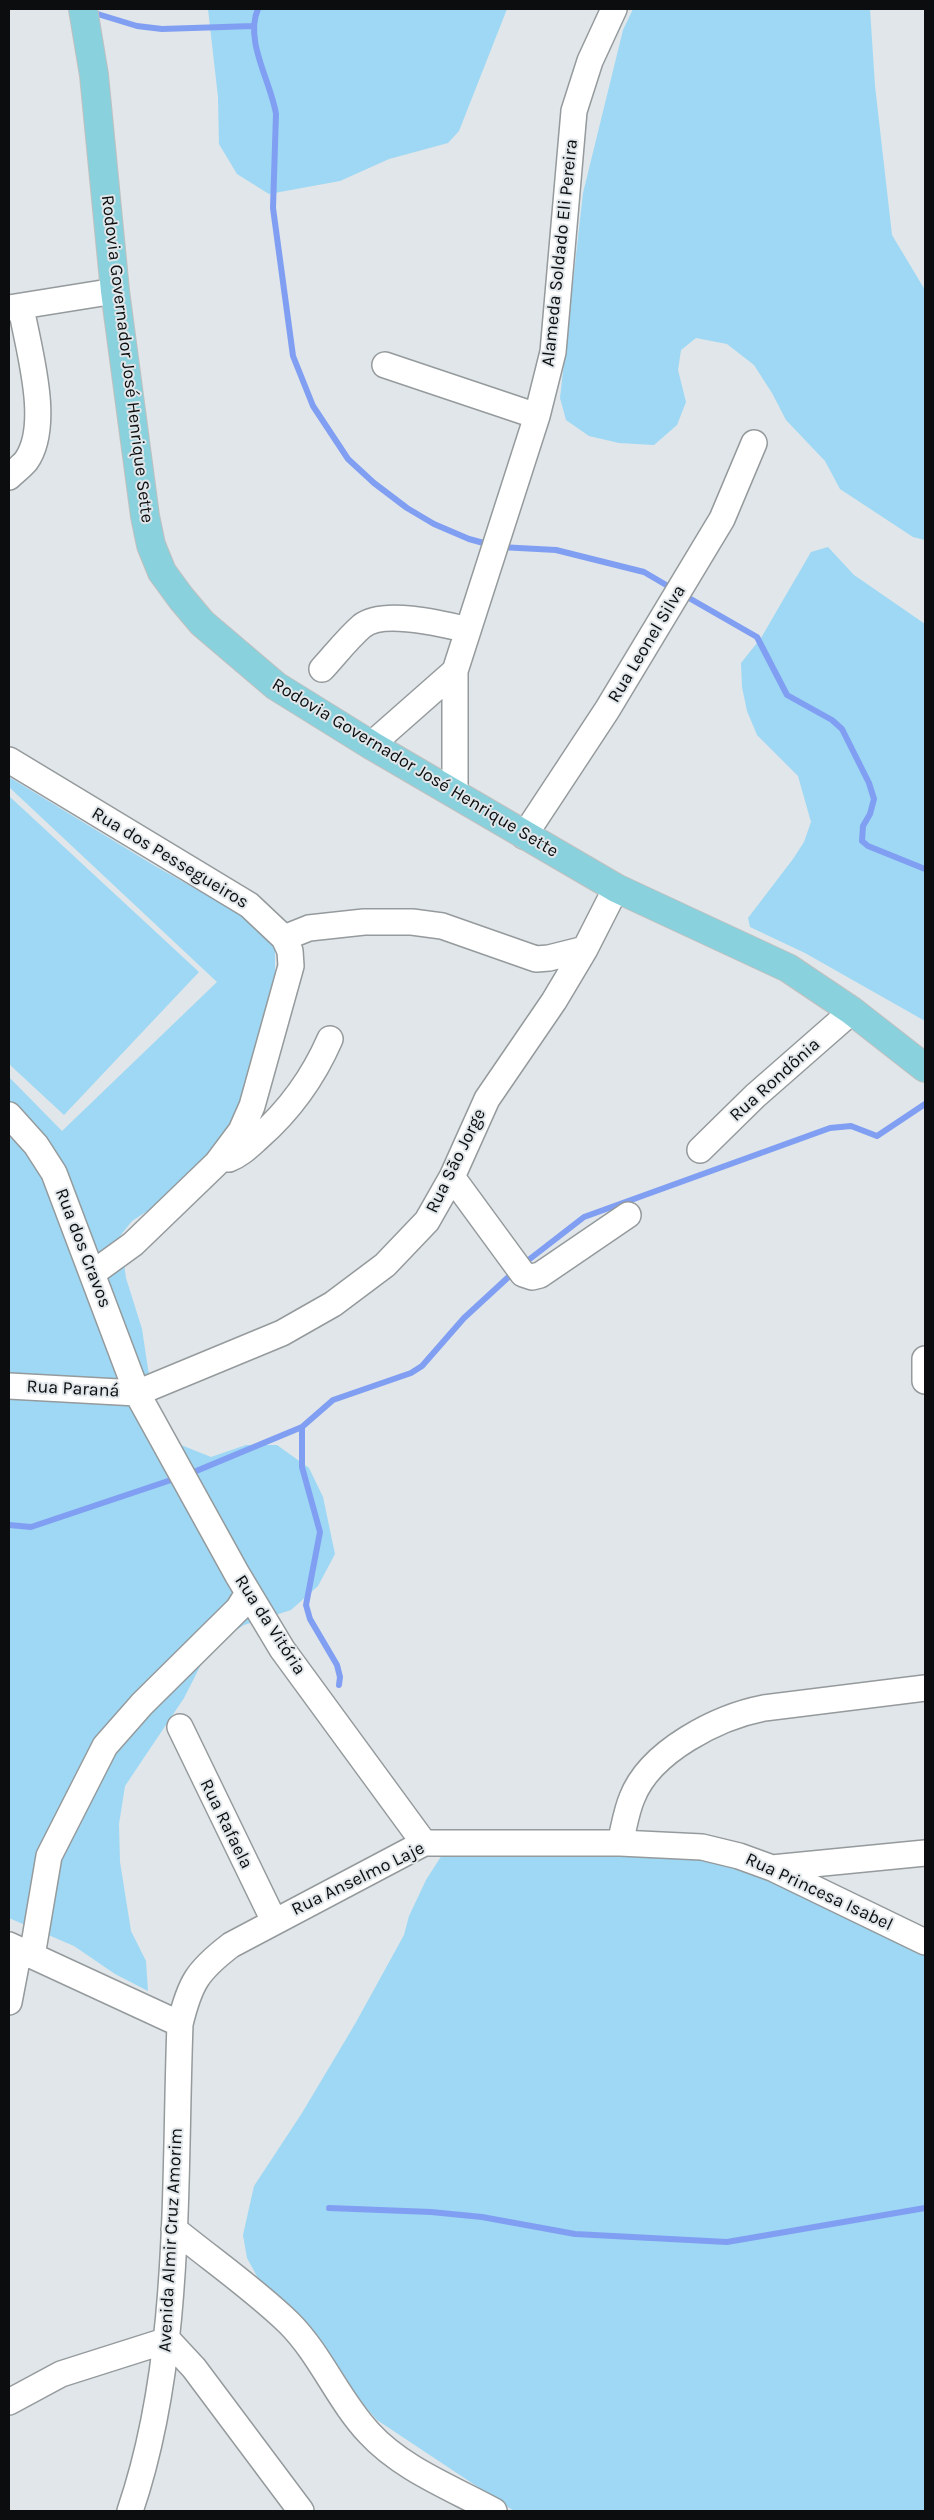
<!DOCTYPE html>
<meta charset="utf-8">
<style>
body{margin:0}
#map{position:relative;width:934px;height:2520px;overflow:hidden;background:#e0e6e9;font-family:Karla,sans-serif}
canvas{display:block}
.frame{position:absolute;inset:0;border:10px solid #0b0d0e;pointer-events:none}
</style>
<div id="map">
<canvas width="934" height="2520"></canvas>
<div class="frame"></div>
</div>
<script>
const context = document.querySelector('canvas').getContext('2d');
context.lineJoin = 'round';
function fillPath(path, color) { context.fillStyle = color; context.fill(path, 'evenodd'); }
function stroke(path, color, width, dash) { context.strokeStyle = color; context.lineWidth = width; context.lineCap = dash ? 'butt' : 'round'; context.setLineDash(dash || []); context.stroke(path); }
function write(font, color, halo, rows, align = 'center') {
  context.font = font + ' Karla,sans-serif'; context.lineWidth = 4; context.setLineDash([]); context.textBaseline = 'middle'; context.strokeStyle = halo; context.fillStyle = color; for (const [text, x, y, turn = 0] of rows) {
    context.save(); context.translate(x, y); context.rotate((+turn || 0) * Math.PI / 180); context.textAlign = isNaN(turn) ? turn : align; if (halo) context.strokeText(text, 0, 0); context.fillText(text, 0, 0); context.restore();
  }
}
const green = new Path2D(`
 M208,9h299l-48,122 -11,12 -59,16 -49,22 -71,13 -32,-20 -18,-30 -1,-47z
 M633,9h237l5,77 17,149 33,55v250l-12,-3 -73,-48 -15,-28 -39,-41 -14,-27 -18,-28 -27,-21 -31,-6 -15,12 -3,20 8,32 -9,23 -23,20 -35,-2 -30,-7 -23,-16 -6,-22 23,-205 40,-163z
 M828,547l26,28 71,49v397l-120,-68 -55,-26 -2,-9 45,-59 11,-17 7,-20 -13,-46 -41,-41 -10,-24 -5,-24 -1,-24 20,-25 50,-86z
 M9,777l146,89 108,61 12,17v45l-33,120 -19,36 -48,48 -43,28 -12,15 6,42 16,51 6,40 10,42 23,34 30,12 35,-12h31l32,23 14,29 12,57 -17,32 -27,24 -47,15 -34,22 -26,51 -59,88 -6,38 1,38 11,69 15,30 2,30 -33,-17 -41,-28 -65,-28v-841l53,54 155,-149 -208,-195z
 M9,796l190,176 -135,143 -55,-51z
 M651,1852l85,13 189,85v561h-411l-137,-91 -107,-120 -23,-42 -4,-23 11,-49 48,-73 53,-89 49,-89 5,-19 17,-36 16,-25z`);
const stream = new Path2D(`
 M258,9c-14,31 13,73 18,105l-3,94 20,148 20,50 35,53 26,24 33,25 27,16 35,15 22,6
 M91,12l46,14 25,3 91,-3
 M500,547l56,3 88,22 29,17
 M682,594l75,43 30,58 45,25 10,9 27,54 5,16 -4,15 -7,12 -1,15 6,5 57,23
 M522,1265l62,-48 246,-89 21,-2 26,10 48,-32
 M302,1427v40l18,65 -14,73 4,14 27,46 3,12 -1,8
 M189,1474l113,-47 31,-27 78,-27 11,-7 42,-48 51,-47
 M9,1525l22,2 146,-49
 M329,2208l102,4 51,5 93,17 152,8 198,-34`);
const minor = new Path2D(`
 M9,308l106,-17
 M385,365l152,51
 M9,477c5,-5 12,-10 17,-16 26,-36 2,-113 -5,-154
 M322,669c13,-14 25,-30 40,-43 21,-17 81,-2 106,4
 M371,745l84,-74
 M9,760l240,145 35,33 6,13 1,15 -39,140 -11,25 -24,32 -84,81 -40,29
 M455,793v-122l82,-255 16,-64 21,-241 16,-50 24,-52
 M524,836l83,-126 115,-191 32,-76
 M284,938l25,-10 55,-6h48l30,4 94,33 13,-1 36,-9
 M9,1115l27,30 18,28 83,220 100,181 45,75 142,194
 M700,1150l55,-54 97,-85
 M229,1159c11,-4 20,-13 29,-21 32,-28 55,-60 72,-99
 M452,1177l71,97 9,3 8,-2 88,-60
 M925,1359v22
 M9,1386l128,7 145,-60 51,-29 52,-39 42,-44 25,-44 35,-78 67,-98 31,-52 31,-61
 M180,1727l94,194
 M620,1843c4,-15 6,-31 12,-45 18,-47 86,-81 132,-90l161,-20
 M772,1868l153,-15
 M9,1945l171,79
 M32,1956l17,-100 56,-110 37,-42 96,-95 10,-16
 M9,2002l10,-52
 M174,2229c38,31 80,60 115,94 32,32 49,77 80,110 33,36 83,55 125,78
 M9,2402l52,-28 107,-34 26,28 107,143
 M130,2511c52,-152 44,-327 50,-487 10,-41 17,-53 51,-79l193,-102h196l82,4 37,9 33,12 153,74`);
const major = new Path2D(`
 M83,9l11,66 21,216 30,225 6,29 11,27 19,26 21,25 74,63 95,59 245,143 172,80 64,43 73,57`);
const streetNames = [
 ["Alameda Soldado Eli Pereira",560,253,-84],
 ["Rodovia Governador José Henrique Sette",127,359,83],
 ["Rua Leonel Silva",647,644,-59],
 ["Rodovia Governador José Henrique Sette",415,768,31],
 ["Rua dos Pessegueiros",170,858,31],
 ["Rua Rondônia",775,1080,-42],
 ["Rua São Jorge",456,1161,-64],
 ["Rua dos Cravos",83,1248,69],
 ["Rua Paraná",73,1389,3],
 ["Rua da Vitória",270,1625,57],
 ["Rua Rafaela",226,1824,64],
 ["Rua Anselmo Laje",358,1879,-26],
 ["Rua Princesa Isabel",819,1892,25],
 ["Avenida Almir Cruz Amorim",171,2240,-87]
];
fillPath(green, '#9ed8f4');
stroke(stream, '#819ff2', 6);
stroke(minor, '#959a9c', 28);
stroke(major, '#c0c0c0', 30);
stroke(minor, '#fff', 25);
stroke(major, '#89d1dc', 28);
write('18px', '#0b0d0e', '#e0e6e9', streetNames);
</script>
